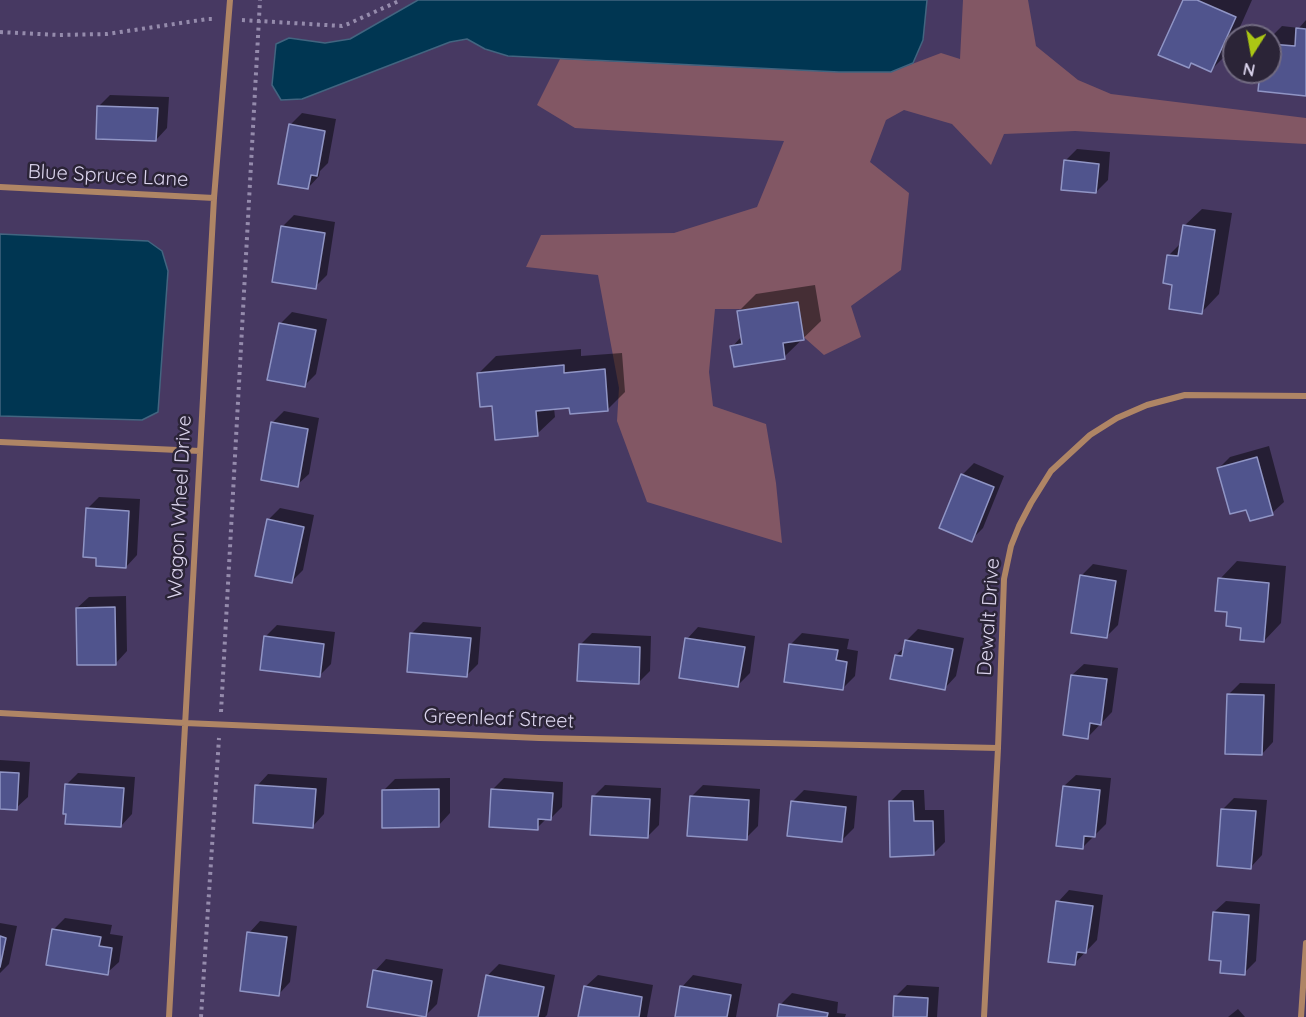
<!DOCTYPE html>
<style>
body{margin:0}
#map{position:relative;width:1306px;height:1017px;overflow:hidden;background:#473962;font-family:Quicksand,sans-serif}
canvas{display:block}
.north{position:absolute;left:1222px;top:24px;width:60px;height:60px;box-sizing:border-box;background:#2b2437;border:2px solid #716a80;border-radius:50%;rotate:191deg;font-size:16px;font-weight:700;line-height:24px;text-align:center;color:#dbd4ed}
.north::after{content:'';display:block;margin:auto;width:21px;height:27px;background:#abc614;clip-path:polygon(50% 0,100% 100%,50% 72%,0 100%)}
</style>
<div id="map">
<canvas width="1306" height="1017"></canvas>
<div class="north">N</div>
</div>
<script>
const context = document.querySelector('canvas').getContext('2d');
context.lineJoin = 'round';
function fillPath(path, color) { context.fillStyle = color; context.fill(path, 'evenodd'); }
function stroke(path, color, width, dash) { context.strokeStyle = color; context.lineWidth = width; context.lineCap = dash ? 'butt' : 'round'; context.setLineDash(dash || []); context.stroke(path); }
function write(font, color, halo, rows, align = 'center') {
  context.font = font + ' Quicksand,sans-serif'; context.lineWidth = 5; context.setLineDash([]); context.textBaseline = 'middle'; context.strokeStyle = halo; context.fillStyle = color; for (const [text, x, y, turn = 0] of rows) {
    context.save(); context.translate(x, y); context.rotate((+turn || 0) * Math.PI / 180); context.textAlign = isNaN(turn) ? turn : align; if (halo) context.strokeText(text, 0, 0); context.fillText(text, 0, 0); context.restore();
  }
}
const green = new Path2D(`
 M963,0h65l8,46 42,34 33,14 195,24v26l-231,-13 -71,3 -13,31 -39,-41 -48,-14 -18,10 -16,42 39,31 -8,77 -50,36 10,31 -37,18 -52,-46h-57l-6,63 4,34 53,18 10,59 6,60 -135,-41 -30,-81 2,-33 -21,-113 -72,-8 15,-32 133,-2 83,-26 27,-66 -209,-13 -38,-23 23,-46 279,13h52l50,-19 19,6z`);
const water = new Path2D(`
 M418,0h509l-4,40 -10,23 -22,9h-52l-331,-16 -23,-7 -18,-10 -17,3 -148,57 -21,1 -9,-15 4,-41 13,-6 36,5 25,-4z
 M0,234l148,7 14,10 6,20 -10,141 -16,8 -142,-4z`);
const shadow = new Path2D(`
 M1184,0h68l-16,36h-2v4l-6,13 -17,17 -18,-8 -5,5z
 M1306,20v74l-45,-22h9v-34l12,-12 17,2z
 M110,95l59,2 -2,31 -11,12 -57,-34z
 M302,113l34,6 -8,44 -8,8 -1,5 -11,12 -18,-63z
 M1077,149l33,3 -2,28 -12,12 -31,-31z
 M1202,209l30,4 -13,81 -17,18 -28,-29 -5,-28 12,-12 3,-17z
 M294,215l41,7 -8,53 -12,12 -32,-61z
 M815,285l6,36 -37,36 -52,-10 10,-11 -4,-24 18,-18z
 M292,312l35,7 -11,55 -12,12 -24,-62z
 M581,349v7l41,-3 3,39 -17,17 -37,-3 -17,2 1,9 -18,17 -44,-29 -15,-31 18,-18z
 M284,411l35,7 -10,56 -12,11 -25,-62z
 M1269,446l15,56 -12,11 -24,-5 -29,-40 11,-11z
 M974,463l30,13 -21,52 -12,12 -9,-65z
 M99,497l41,2 -3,56 -11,12 -28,-11 -11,-47z
 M280,508l34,7 -11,55 -12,12 -23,-62z
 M1237,561l49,5 -5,57 -17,18 -21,-15 -14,-15 -9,-32z
 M1093,564l34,6 -9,55 -11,11 -26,-60z
 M126,596l1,55 -11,12 -39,-55 12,-11z
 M423,622l58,5 -3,37 -11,11 -56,-41z
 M277,625l58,7 -4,32 -11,11 -55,-38z
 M698,627l57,9 -5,37 -12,12 -51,-46z
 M918,629l46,9 -8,38 -11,12 -49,-33 9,-8 1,-6z
 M592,633l59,3 -1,35 -12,12 -58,-38z
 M802,633l47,6 -2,10 11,2 -3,25 -12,12 -53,-43z
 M1084,664l34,4 -6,44 -24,25 -16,-62z
 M1240,683l35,1 -2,58 -11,12 -33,-60z
 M0,760l30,2 -2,35 -12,11 -16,-1z
 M78,773l57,4 -3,37 -11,12 -55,-41z
 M268,774l59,4 -3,36 -11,12 -56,-40z
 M1076,775l35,3 -5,46 -24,24 -18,-62z
 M450,778v35l-11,12 -56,-34 12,-12z
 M504,778l59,4 -1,25 -12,12 -3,-1 -10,10 -45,-38z
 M605,785l56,3 -2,37 -12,12 -53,-41z
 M703,785l57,4 -2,37 -12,12 -55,-41z
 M804,790l53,6 -3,32 -12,12 -50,-38z
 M902,790h22l1,20h19l1,32 -12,12 -43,-52z
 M1234,798l33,2 -5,55 -11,12 -28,-58z
 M1069,890l34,5 -6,45 -23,24 -16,-62z
 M1226,901l34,3 -4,57 -12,12 -22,-14 -8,-47z
 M65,918l47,7 -2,9 13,2 -4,26 -12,11 -54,-43z
 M260,921l37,5 -7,56 -11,12 -30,-61z
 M0,923l17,3 -8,38 -9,9z
 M386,959l57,10 -6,35 -12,12 -50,-45z
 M499,964l56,11 -8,40 -2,2h-56l-2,-41z
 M598,975l55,10 -6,32h-67l6,-31z
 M693,975l49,9 -6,33h-60l6,-30z
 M907,985l32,2 -2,30h-43l2,-21z
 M792,993l46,9 -1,11 9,1 -1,3h-67l2,-12z
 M1238,1009l7,8h-17z`);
const building = new Path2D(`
 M1183,0h14l39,17 -25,55 -20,-9 -2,5 -31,-13z
 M1296,28l10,1v67l-48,-5 2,-19h10v-28l25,2z
 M97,106l61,2 -2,33 -60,-2z
 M289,124l36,7 -8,45 -6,-1 -3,14 -30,-5z
 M1064,160l35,4 -3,29 -35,-3z
 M1183,225l32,5 -13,84 -33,-5 3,-24 -9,-2 4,-28 11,1z
 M281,226l44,7 -9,56 -44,-7z
 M798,302l6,38 -21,3 2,16 -51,8 -4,-21 12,-2 -5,-33z
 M279,323l37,7 -11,57 -38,-7z
 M564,365v8l41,-4 3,42 -38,3 -1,-6 -33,3 2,25 -43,4 -3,-34 -12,1 -3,-34z
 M271,422l37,7 -10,58 -37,-7z
 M1257,457l16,58 -23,6 -4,-11 -16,4 -13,-46z
 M961,474l33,13 -22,55 -33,-14z
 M86,508l43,3 -3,57 -30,-2v-8l-13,-1z
 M267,519l37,8 -12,56 -37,-7z
 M1080,575l36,6 -9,57 -36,-5z
 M1218,578l51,5 -5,59 -24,-2 1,-12 -15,-2 1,-14 -12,-1z
 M115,607l1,58h-39l-1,-57z
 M410,633l61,5 -4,39 -60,-5z
 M264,636l60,8 -4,33 -60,-7z
 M685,638l60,9 -7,40 -59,-9z
 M905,640l48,9 -8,41 -55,-11 5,-24 7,1z
 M579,644l61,3 -1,37 -62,-3z
 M789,644l49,6 -2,10 11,2 -4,28 -59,-8z
 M1071,675l36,4 -6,46 -11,-2 -2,16 -25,-4z
 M1227,694l37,1 -2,60 -37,-1z
 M0,772l19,1 -2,37 -17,-1z
 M65,784l59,4 -3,39 -56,-3 1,-10h-3z
 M255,785l61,4 -3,39 -60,-5z
 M1063,786l37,4 -5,47 -11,-1 -1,13 -27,-3z
 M439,789v38l-57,1v-38z
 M491,789l62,4 -2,27 -13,-1v11l-49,-3z
 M592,796l58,3 -2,39 -58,-3z
 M690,796l59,4 -2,40 -60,-4z
 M791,801l55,6 -4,35 -55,-6z
 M889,801h24l1,20h19l1,34 -44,2z
 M1221,809l35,2 -5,58 -34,-3z
 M1056,901l37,5 -7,47 -9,-1 -2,13 -27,-3z
 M1213,912l36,3 -4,60 -25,-2 1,-12 -12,-1z
 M52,929l49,8 -2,9 13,2 -4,27 -62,-10z
 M247,932l40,5 -8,59 -39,-5z
 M0,936l6,2 -6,29z
 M373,970l59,11 -6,36 -59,-10z
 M486,975l58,12 -6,30h-60z
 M584,986l58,11 -3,20h-61z
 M680,986l51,9 -4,22h-52z
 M894,996l34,2 -1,19h-34z
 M779,1004l49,9 -1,4h-50z`);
const path = new Path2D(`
 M242,20l100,6 6,-2 53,-24
 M0,32l58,3 49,-1 101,-15h6
 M221,712l39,-712
 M201,1017l18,-279`);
const street = new Path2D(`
 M0,187l214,11
 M0,442l200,9
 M0,713l185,10 354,15 459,10
 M169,1017l45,-819 16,-198
 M984,1017l14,-269 6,-169 7,-33 8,-20 12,-23 20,-32 39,-36 27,-17 30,-13 38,-10 121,1
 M1301,1017l5,-74`);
const streetNames = [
 ["Blue Spruce Lane",108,176,3],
 ["Wagon Wheel Drive",180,507,-87],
 ["Dewalt Drive",989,617,-86],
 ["Greenleaf Street",499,719,2]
];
fillPath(green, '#825764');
fillPath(water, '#003652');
stroke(water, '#426580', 1.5);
fillPath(shadow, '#0007');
fillPath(building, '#50548d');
stroke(building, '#9095c5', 1.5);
stroke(path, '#958bac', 4, [3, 4.5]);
stroke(street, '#af8565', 6);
write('20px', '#dbd4ed', '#2b2437', streetNames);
</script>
